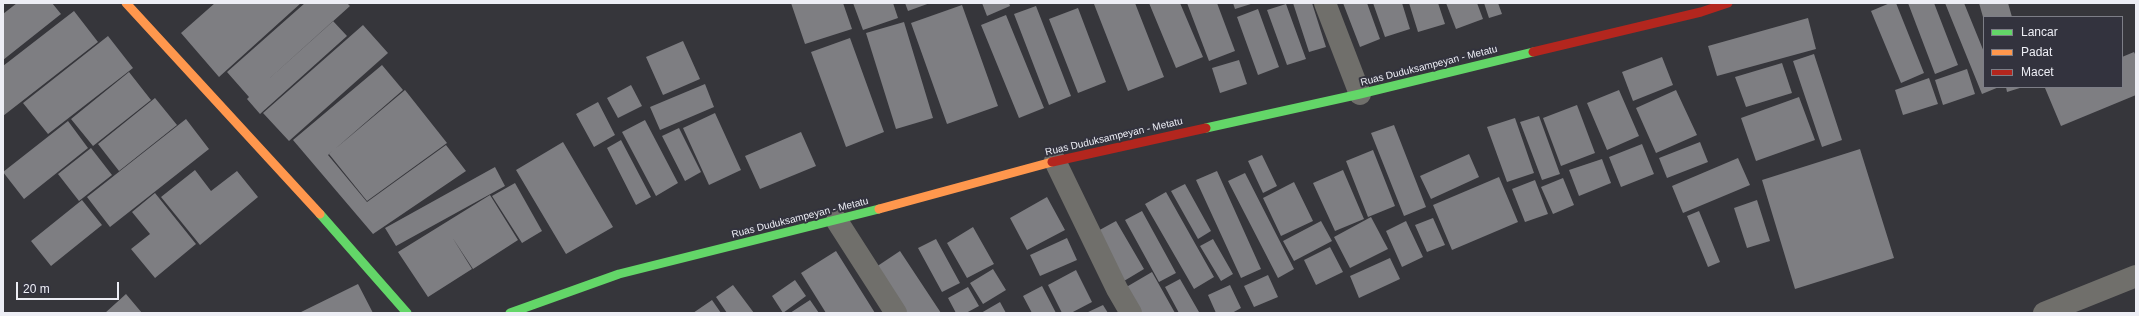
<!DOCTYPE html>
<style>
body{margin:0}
#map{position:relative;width:2139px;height:316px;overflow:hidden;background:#36363b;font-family:Arial,sans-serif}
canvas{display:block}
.frame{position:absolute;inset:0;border:4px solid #edeef5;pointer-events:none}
.legend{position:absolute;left:1983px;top:16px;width:140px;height:72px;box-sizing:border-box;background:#33333e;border:1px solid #7d7e87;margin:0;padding:5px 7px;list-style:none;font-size:12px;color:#edeef5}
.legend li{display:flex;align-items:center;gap:8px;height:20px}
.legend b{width:20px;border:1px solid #7d7e87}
.scale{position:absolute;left:16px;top:282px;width:103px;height:18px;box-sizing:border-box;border:2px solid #edeef5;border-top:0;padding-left:5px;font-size:12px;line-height:14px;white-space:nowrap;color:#edeef5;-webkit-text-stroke:3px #33333e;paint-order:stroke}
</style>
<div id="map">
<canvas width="2139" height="316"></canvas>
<div class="frame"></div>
<ul class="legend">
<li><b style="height:5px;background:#63d668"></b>Lancar</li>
<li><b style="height:5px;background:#ff974d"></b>Padat</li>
<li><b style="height:5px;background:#b3261e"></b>Macet</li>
</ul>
<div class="scale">20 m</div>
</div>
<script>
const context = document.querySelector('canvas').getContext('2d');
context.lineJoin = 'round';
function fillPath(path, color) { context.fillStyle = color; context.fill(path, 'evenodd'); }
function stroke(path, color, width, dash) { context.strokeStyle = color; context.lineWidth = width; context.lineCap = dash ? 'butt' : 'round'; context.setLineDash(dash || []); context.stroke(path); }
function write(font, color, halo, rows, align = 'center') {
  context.font = font + ' Arial,sans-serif'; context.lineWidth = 4; context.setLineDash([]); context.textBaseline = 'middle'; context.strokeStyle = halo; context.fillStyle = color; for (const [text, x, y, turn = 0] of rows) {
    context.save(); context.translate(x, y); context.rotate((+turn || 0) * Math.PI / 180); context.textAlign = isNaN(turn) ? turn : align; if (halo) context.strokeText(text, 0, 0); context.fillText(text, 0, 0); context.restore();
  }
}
const building = new Path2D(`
 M17,3h35l9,11 -58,46v-46z
 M215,3h86l-82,74 -38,-44z
 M305,3h42l3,3 -89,80 72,-65 14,15 -87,78 -13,-15 2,-2 -22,-25z
 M791,3h52l9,26 -47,15z
 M853,3h40l5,15 -35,12z
 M905,3h25l-22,8z
 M982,3h27l1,3 -23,10z
 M1096,3h39l29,74 -36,14 -34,-87z
 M1149,3h31l23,54 -27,11z
 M1187,3h30l18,48 -26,10z
 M1233,3h21l-19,6z
 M1293,3h19l14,44 -17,5z
 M1343,3h24l13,36 -20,8z
 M1373,3h29l8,26 -25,8z
 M1409,3h29l7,21 -27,8z
 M1446,3h31l6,16 -27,10z
 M1484,3h14l4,11 -13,4z
 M1890,3h6l28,70 -23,10 -30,-72z
 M1908,3h26l24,62 -23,9z
 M1945,3h19l20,49v35h15l-17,7z
 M1979,3h29l4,14h-29z
 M1286,4l20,55 -19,6 -20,-55z
 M962,5l36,101 -51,18 -36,-101z
 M1036,6l35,90 -22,9 -35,-91z
 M1078,8l28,74 -28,11 -29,-74z
 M1258,9l21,58 -21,8 -21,-58z
 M74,11l24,31 -95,74v-50z
 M1006,15l38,93 -25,10 -38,-93z
 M1808,18l8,31 -99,27 -9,-30z
 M904,22l29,96 -37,11 -30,-96z
 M363,25l25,28 -99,88 -26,-28z
 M108,36l25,32 -85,66 -25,-31z
 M850,38l34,94 -38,15 -35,-95z
 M683,41l17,38 -37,16 -17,-38z
 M2134,52l2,4v39l-75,31 -16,-38 77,-1v-30z
 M1814,54l28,86 -20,7 -29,-86z
 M1662,57l11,28 -40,16 -11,-29z
 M1239,60l8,24 -27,9 -8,-25z
 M1782,63l10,30 -46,14 -11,-30z
 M382,65l21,25 -75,65 39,47 79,-57 20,26 -93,63 -80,-94z
 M1967,69l8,25 -32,11 -8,-25z
 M129,72l22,28 -58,46 -22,-27z
 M1929,78l9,26 -35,11 -8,-25z
 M705,84l9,23 -54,23 -10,-23z
 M631,85l11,21 -24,12 -11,-20z
 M2006,87h17l-16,5z
 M405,90l42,53 -80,58 -38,-47z
 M1619,90l20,46 -32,14 -20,-47z
 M1676,90l21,45 -41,18 -20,-45z
 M1799,97l16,43 -59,21 -15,-43z
 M155,98l22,27 -58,46 -21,-27z
 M598,102l17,33 -21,12 -18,-33z
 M1577,105l18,48 -34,13 -18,-48z
 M715,113l26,57 -32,15 -26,-57z
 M1539,116l21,58 -18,6 -22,-58z
 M1515,118l19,55 -27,9 -20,-55z
 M186,119l23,30 -99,78 -23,-30z
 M645,120l33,63 -22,13 -34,-64z
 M68,121l20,27 -64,51 -21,-27z
 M1394,125l32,82 -22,9 -33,-83z
 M679,128l22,44 -16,9 -23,-45z
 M801,132l15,34 -56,23 -15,-33z
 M621,140l30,57 -15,8 -29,-57z
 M563,142l50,85 -47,27 -50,-84z
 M1700,142l8,20 -41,16 -8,-20z
 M1642,144l12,30 -33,13 -12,-30z
 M91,148l21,27 -33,26 -21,-27z
 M1860,149l34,109 -99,31 -33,-109z
 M1373,150l22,56 -27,11 -22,-56z
 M1469,154l10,23 -48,22 -11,-23z
 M1262,155l15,31 -14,7 -15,-32z
 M1738,158l12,27 -67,28 -11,-27z
 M1602,159l9,24 -32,13 -10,-26z
 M495,167l10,19 -109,60 -11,-18z
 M195,170l16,21 26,-20 21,26 -58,48 -39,-48z
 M1343,170l21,49 -29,12 -22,-48z
 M1217,171l44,98 -20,9 -45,-98z
 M1245,173l49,96 -16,9 -50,-97z
 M1499,177l19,45 -66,28 -19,-45z
 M1563,178l11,27 -21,9 -12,-27z
 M1535,180l13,34 -23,8 -13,-33z
 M1294,182l19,39 -32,15 -18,-38z
 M515,183l27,48 -20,12 -30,-47z
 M1185,184l26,47 -13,8 -27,-48z
 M1166,192l48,85 -20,12 -49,-85z
 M155,193l41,51 -41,34 -24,-29 19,-15 -18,-22z
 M490,195l28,45 -45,29 -21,-32 20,32 -44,28 -30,-45z
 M1047,197l18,33 -38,20 -17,-32z
 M82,200l20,25 -51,41 -20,-25z
 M1757,200l13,41 -23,7 -13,-40z
 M1142,211l34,62 -17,9 -34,-62z
 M1699,211l21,51 -12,5 -21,-51z
 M1371,217l17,32 -38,19 -16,-31z
 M1433,218l12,27 -18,7 -12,-27z
 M1116,221l28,48 -20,12 -28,-49z
 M1321,221l11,20 -38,20 -11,-20z
 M1406,221l17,36 -21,10 -16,-36z
 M973,227l21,37 -27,14 -20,-35z
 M1067,238l10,22 -37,16 -10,-21z
 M936,239l24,44 -18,9 -24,-44z
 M1213,239l20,35 -12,7 -21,-35z
 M1330,247l13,25 -27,13 -12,-25z
 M836,251l39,62h-49l-25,-40z
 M900,251l41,62h-43l-28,-42z
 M1390,258l10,21 -41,19 -9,-22z
 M993,269l13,21 -23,14 -13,-21z
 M1076,270l16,32 -21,11h-9l-14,-28z
 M1152,272l23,41h-38l-14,-24z
 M1268,275l10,22 -24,10 -10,-21z
 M1180,279l19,33 -2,1h-18l-14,-26z
 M795,280l11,16 -23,17 -11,-17z
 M358,284l15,29h-74z
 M733,285l21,28h-27l-11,-16z
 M1230,285l11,23 -9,5h-16l-8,-18z
 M1042,286l14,27h-24l-9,-17z
 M968,287l11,19 -13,7h-10l-8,-15z
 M126,294l16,19h-37z
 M712,300l9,13h-28z
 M810,300l9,13h-29z
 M1000,302l6,11h-25z
 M1103,305l5,8h-22z`);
const street = new Path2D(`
 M1325,3l35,91
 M1055,161l62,128 14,24
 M837,221l59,92
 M2044,313l92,-37`);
const fast = new Path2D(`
 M1206,128l154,-34 173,-42
 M320,214l87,99
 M510,313l109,-39 260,-65`);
const slow = new Path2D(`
 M126,3l194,211
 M879,209l173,-47`);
const jam = new Path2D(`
 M1533,52l168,-40 27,-9
 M1052,162l154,-34`);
const streetNames = [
 ["Ruas Duduksampeyan - Metatu",1429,66,-14],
 ["Ruas Duduksampeyan - Metatu",1114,137,-13],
 ["Ruas Duduksampeyan - Metatu",800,218,-14]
];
fillPath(building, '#7e7e82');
stroke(street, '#706f6b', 22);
stroke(fast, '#63d668', 9);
stroke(slow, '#ff974d', 9);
stroke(jam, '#b3261e', 9);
write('10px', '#edeef5', '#33333e', streetNames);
</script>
